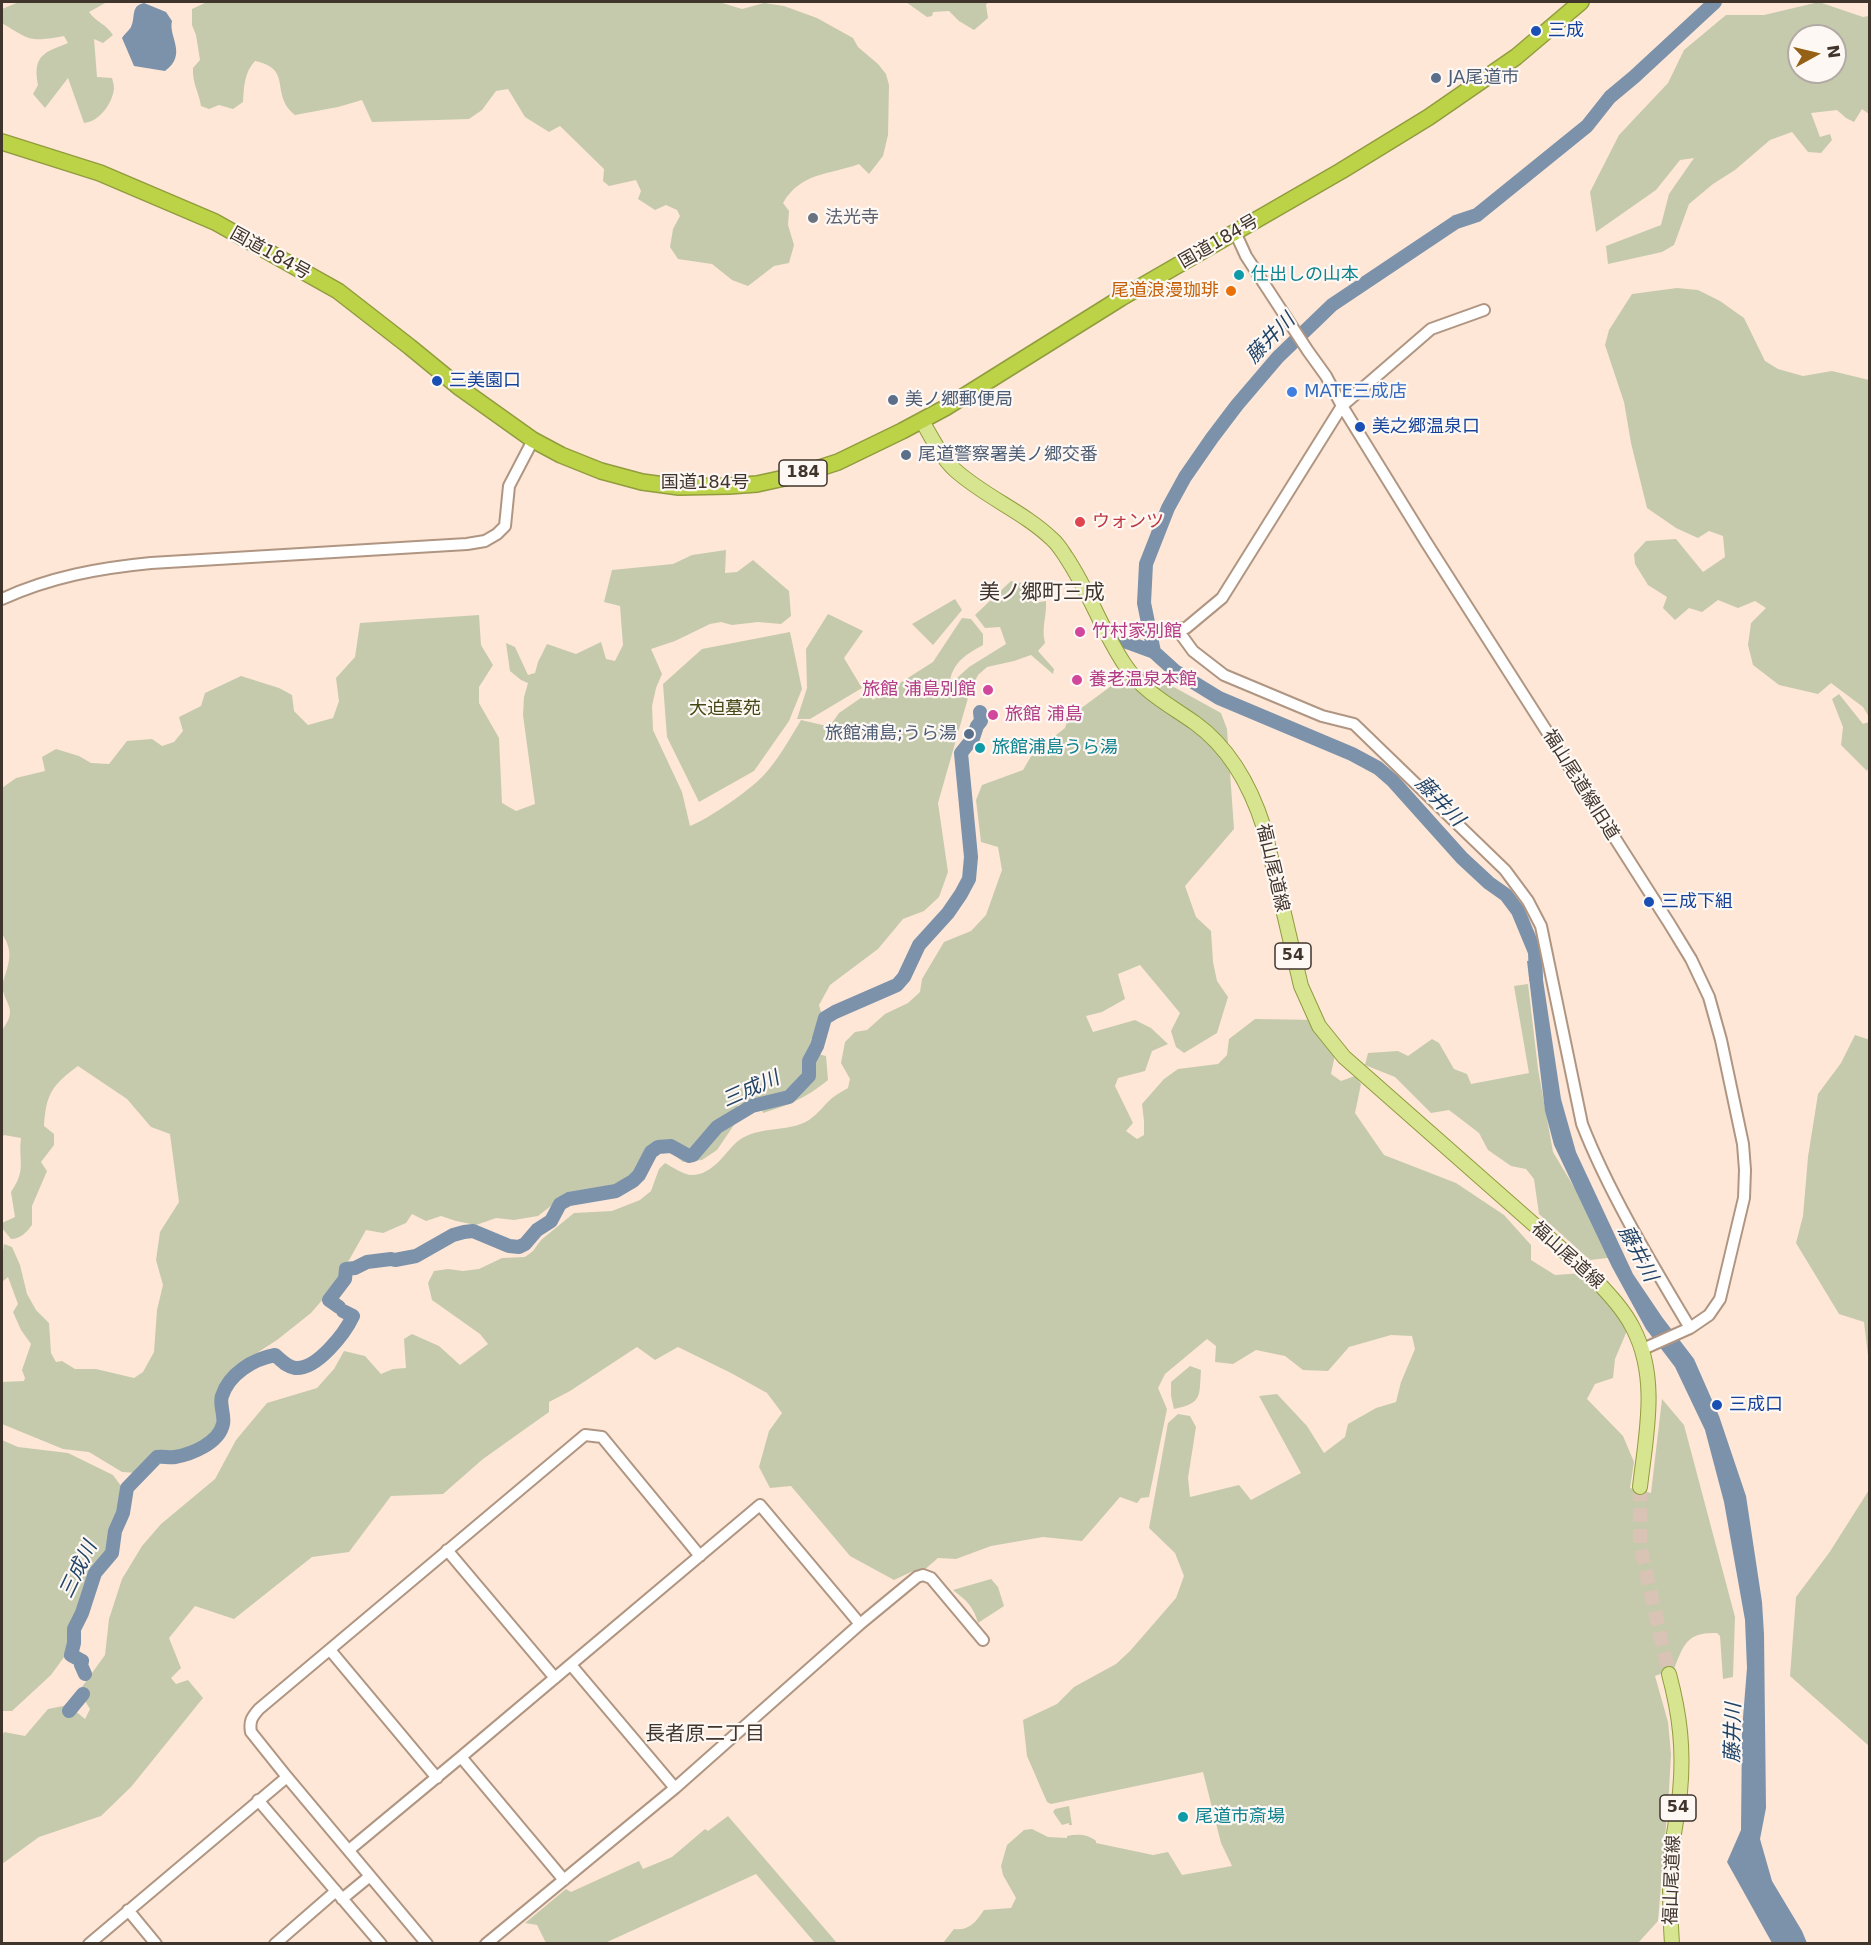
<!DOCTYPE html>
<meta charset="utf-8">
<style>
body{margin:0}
#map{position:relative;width:1871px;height:1945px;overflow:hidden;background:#fee7d6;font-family:"DejaVu Sans",sans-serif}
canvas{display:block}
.frame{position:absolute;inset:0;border:3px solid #40352d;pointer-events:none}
.north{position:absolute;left:1787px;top:24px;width:60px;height:60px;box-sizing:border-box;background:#fef8f4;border:2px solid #b2aaa4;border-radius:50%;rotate:82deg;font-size:16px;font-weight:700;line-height:24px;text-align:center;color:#40352d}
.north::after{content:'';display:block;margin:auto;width:21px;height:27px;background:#956116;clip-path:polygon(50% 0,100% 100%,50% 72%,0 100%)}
</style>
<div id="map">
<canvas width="1871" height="1945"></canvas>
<div class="frame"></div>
<div class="north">N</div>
</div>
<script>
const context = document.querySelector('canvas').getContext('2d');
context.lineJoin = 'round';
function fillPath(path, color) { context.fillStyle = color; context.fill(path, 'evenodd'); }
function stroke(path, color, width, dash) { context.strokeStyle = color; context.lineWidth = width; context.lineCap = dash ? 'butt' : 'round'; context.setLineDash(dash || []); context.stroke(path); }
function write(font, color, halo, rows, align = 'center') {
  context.font = font + ' "DejaVu Sans","Noto Sans JP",sans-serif'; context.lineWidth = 4.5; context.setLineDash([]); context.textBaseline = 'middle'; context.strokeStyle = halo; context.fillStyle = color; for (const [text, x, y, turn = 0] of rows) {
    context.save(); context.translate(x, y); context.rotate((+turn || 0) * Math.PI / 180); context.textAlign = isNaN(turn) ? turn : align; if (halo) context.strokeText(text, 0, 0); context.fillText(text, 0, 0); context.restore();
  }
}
const green = new Path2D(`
 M19,2h88l-18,10c8,11 16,11 24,23l-10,8 -9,-4 3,38 15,1c1,4 2,7 2,10 -1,15 -15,34 -30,35l-16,-45 -23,30 -12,-14 5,-9c-6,-30 7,-33 30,-42l-4,-7c-34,6 -33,5 -62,-13v-14z
 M207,2h512l23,7 22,-6 20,3 33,12 36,20 5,9 20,17 8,10 3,11 -1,50 -5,21 -14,18 -10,-10c-30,11 -58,8 -76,39l6,8 -1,14 6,20 -5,18 -15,3 -26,20 -16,-6 -20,-16 -34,-5 -8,-12 3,-18 7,-13 -3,-6 -11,-5 -11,5 -17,-11 3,-8 -5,-11 -27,6 -6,-5 1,-12 -44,-43 -11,6 -24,-15 -17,-28 -12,2 -14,19 -13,9 -97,3 -10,-22 -24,7 -43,8c-26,-21 -1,-46 -40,-54 -11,12 -11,26 -12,41l-10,7 -14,-4 -10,4 -8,-3c-2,-14 -9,-23 -8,-38l7,-8 -4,-25 -4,-10v-16z
 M906,2h82l-2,3 2,13 -14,12 -15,-9 -10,-10 -16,1 -1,4 -5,1z
 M1819,2l44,15 6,-1v98l-7,-5 -8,13 -8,-4 -9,-8 -26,3 9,24 10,-3 2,6 -11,13 -13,-1 -16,-20 -22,8 -35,30 -22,14 -24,20 -15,41 -12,7 -54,12 -2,-18 55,-21 8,-31 25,-36 -14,2 -24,30 -60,42 -6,-40 29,-57 49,-52 16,-33 42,-35h38zM1799,36h36v36h-36z
 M1677,288l21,2 22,11 24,17 21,43 13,8 25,7 29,-5 37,9v337l-6,-10 -32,-24 -13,11 -39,-9 -26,-20 -5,-20 3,-22 15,-15 -11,-7 -17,7 -20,-8 -16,12 -13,-4 -14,12 -12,-12 4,-11 -19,-12 -13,-21 -1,-10 12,-13 30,-2 27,33 22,-15 -2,-21 -14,-5 -11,7 -22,-10 -29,-20 -16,-65 -7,-41 -19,-57 4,-15 23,-36z
 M726,550l-1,23 12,-1 16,-12 36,31 2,25 -10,8 -23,-2 -26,3 -11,-3 -11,2 -35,17 -24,8 11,25 -6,14 -4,18 1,24 29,62 8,34c20,-8 59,-35 74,-51 13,-14 27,-38 37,-55l26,6 5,-3 7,-10 29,-20 5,7 60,-38 29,-44 9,1 12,15v11c-16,9 -30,17 -33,36l7,-3 12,-11 37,-23 -6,-17 -15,1 -10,-13 36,-34 19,4 4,18 12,-2c1,16 -5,26 -1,42l-7,8 16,18 -1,5 -22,-19 -17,6 -27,6 -9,8 -8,16 -32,112 10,69 -9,25 -15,14 -21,8 -25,30 -48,36 -11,20 5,18 -4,17 -9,-1 -1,13 16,4 2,24c-22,18 -39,25 -65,33l-5,-14 -20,6 -2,17 -19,28 -15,10 -19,2 -19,-15 -10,4 -17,34 -13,7 -24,7 -31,-1 -13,4 -18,14 -24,4 -18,-2 -20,7 -20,-4 -15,-5 -15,5 -14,-7 -6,9 -23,10 -17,-3 -31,55 -24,28 -34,27 -31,20 -29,47 -1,23 -26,20 -34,7 -18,16 -16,-1 -33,-20 -26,-3 -61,-25v-42l22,-1 1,-3 -3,-8 9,-26 -10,-14 -8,-18 5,-8 -10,-27 -6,5v-24l2,-14 8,3 8,18 7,29 9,16 13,13 2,30 5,9 6,-1 13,8h21l38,9 9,-6 11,-20 3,-42 6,-25 -7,-25 4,-28 19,-30 -9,-68 -19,-7 -24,-28 -49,-33c-26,19 -32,28 -34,60l10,8v11l-13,17 6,9 -15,35v19c-5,7 -12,14 -21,14l-9,-11v-5l13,-6 -4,-25c16,-23 7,-30 10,-54l-17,-3 -2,2v-107c17,-22 2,-25 0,-45 6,-20 13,-32 0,-51v-146l14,-10 29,-7 -3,-14 14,-8 23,7 12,7 18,1 18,-23 25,-2 10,7 12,-4 9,-11 -4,-14 22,-11 4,-13 36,-17 38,12 13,7 2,16 14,14 25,-7 6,-17 -3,-23 19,-21 5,-34 119,-8 2,30 12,20 -14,22v16l20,35 3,65 14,8 19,-7 -12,-89 1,-18 4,-14 -7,-3 -11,-9 -4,-28 9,4 13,28 7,-2 3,-11 9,-18 29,10 25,-12 5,17 9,2 8,-16 -3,-39 -16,-4 8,-32 61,-6 19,-9z
 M955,599l7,11 -29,35 -21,-21z
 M828,614l35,17 -19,27 18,30 -52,31h-13l10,-31 -1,-39z
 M790,632l12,57 -13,32 -35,50 -55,31 -32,-65 -4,-53 39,-35z
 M1134,669l18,6 69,38 6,16 7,100 -49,57 11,31 15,14 2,31 4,19 11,16 -11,36 -33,20 -8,-6 -5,-16 9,-18 -40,-48 -22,9 7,25 -23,13 -16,4 7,16 42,-12 16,8 17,16 -16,7 -7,20 -27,7 -3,8 18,37 -7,8 11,8 7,-4v-14l-2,-17 22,-25 14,-10 40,-5 9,-9 2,-16 26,-20 63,1 19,25 -6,29 10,7 14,-5 6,8 -6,29 29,42 72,28 48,32 27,30v15l24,15 29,-2 45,41 -3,19 -11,26 -2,19 -18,6 -8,15 36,37 11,26 -4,26 21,5 11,-94 22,26 51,192 -2,60 -10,2 -3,-43 -3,-3c-30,-1 -33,11 -43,36l-19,7 13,46 3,32 -2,36 -11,131 -20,22h-695l11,-14c15,2 22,-7 30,-19l27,-2 5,-10 -13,-23 -2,-9 6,-21 17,-15 8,-1 16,8 19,1v-2c11,-2 20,-2 29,5v2l57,12 15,-3 14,23 50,-9 -11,-23 -18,-71 -152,32 -4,-2 -20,-46 -4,-36 34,-16 17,-17 42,-23 14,-13 46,-53 8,-22 -9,-23 -26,-25 19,-105 10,-9 12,2 6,11 -8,51 2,19 49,-12 12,15 50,-27 -42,-77 18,-2 30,32 17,27 21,-16 3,-13 28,-16 20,-6 5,-20 14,-33 -3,-13 -21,-1 -42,12 -21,24 -25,-1 -18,-14 -29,-6 -23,14 -18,-2 1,-16 -9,-7 -42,35 -7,14 9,21 -18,88 -8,1 -4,5 -17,-6 -38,44 -39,-4 -52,9 -35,13 -18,-1 -15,13h-10l-19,9 -44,-24 -59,-70 -21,2 -11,-21 10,-36 13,-18 -15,-20 -36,-20 -53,-26 -23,13 -18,-13 -67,44 -21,11v10l-66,47 -40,35 -52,2 -42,56 -37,5 -78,62 -39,-13 -26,32 12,30 -10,10 5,6 12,-4 15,18 -72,89 -30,29 -62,21 -37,27v-127l2,-5 21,4 23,-27 20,-4 17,14 5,-10 -11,-18 26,-36 4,-36 13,-40 20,-33 19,-22 54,-45 21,-39 31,-37 50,-15 17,-19 10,-18 21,5 16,18 12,-5 13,-1 -2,-29 8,-5 27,12 21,19 28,-21 -8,-10 -48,-34 -4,-17 6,-12 14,-2 15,2 16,-2 23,-11 23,-1 8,-6 8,-11 33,-27 38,-2 28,-11 11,-9 8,-22 6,-6c7,4 18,11 25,12 23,1 34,-22 48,-34 21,-16 50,-8 71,-21 9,-6 15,-15 23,-22 5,-4 11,-7 16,-10l2,-9 -9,-16 4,-21 10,-10 12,-2 18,-16 23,-11 12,-11 2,-13 22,-37 27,-11 15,-16 16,-45 -4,-23 -17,-5 -5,-42 6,-15 41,-15 10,-17 32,-25 3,-10z
 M1839,694l24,30 6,-2v44l-2,5 -26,-26 2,-18 -11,-28z
 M1528,984l10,85 15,83 63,105 -26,3 -51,-46 -5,-35 -8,-10 -15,-3 -23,-16 -9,-17 -30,-23 -18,3 -36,-36 -30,-12 3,-12 30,-2 10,5 24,-17 7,4 15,26 13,5 4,10 58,-11 -15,-87z
 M1855,1035l15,5 -1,324 -5,-42 -25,-8 -43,-71 7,-27 5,-59 10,-63 23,-31z
 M1190,1366l11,4c-2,26 2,33 -27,39l-3,-13v-14z
 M2,1440l16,7 50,6 45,22 11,15 1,18 -13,50 -40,60 -5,35 -16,22 -39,36h-10z
 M1869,1490v256l-79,-70 6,-79 33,-44z
 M991,1579l7,8 6,19 -26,17c-4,-16 -12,-23 -25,-33z
 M1069,1806l3,19h-3v-2l-7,2 -9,-13 2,-3z
 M728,1816l109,127h-22l-59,-69 -151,69h-59l-9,-18 -12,-2 41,-34 5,3 68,-31 4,8 29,-12 33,-28 3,2z`);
const water = new Path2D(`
 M144,3l22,9 6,9c-4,16 16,33 -7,50l-31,-5 -12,-28c2,-4 7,-7 9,-11 5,-10 -1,-21 13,-24z
 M1540,960l21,139 15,53 57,122 29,43 32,42 25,57 27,80 16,106 2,32 2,174 -6,31 12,42 30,50 5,12h-35l-45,-81 14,-32 1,-100 5,-62 -2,-48 -21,-118 -19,-72 -30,-63 -29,-38 -34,-62 -58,-122 -9,-34 -18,-150z`);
const river = new Path2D(`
 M1124,641l30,11
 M1536,978l-1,-26 -17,-41 -12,-16 -17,-12 -27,-25 -69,-77 -15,-13 -26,-14 -133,-56 -44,-27 -21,-19 -10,-49 2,-39 22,-56 17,-31 27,-39 25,-33 41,-48 54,-52 124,-83 21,-7 110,-89 23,-29 24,-20 81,-75
 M395,1260l21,-4 37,-21 11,-3 9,-1 36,15 10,1 6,-3 12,-14 14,-9 9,-17 9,-5 47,-8 17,-10 6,-6 12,-23 7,-5 13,-1 18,10 4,-1 24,-28 35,-21 37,-9 20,-21v-15l8,-15 8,-28 10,-6 62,-27 7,-8 15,-32 29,-32 13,-19 8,-15 2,-22 -10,-104 12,-15 4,-12 4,-5 -1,-9
 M339,1307l-10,-7 16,-21 1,-10 9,-1 12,-6 24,-3
 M85,1674l-4,-9 1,-4 -11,-6 3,-12v-14l8,-16 13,-40 17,-20 3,-22 8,-18 4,-25 30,-31c6,-1 12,1 18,0 17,-3 44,-14 48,-33 2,-9 -4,-20 -1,-28 7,-22 31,-37 53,-41 6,5 12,12 20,13 22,2 50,-35 58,-52l-10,-5
 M69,1711l14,-17`);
const majorTunnel = new Path2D(`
 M1640,1487v58l29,129`);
const minor = new Path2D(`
 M1235,232l11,24 62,95 18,25 16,30 84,136 243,381 22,36 18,38 12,43 22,104 2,26 -1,28 -24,101 -11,16 -19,13 -47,21
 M1484,310l-53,19 -89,77 -120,192 -36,30 -9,1 16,22 31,24 98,41 32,8 151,146 23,31 13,25 41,198c27,69 70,140 108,204
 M2,599c48,-22 97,-31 149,-36l316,-19 18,-3 12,-7 8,-8 4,-40 24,-46
 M447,1550l108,128
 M330,1650l107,128
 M571,1665l104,123
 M461,1757l103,123
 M258,1800l123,144
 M349,1850l112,-93 299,-252 100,119
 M342,1899l28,-23
 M128,1910l28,34
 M89,1944l198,-167
 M275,1944l61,-53
 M427,1944l-140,-167 -36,-45c-2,-11 1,-15 8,-23l326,-274 17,2 98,119
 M486,1944l189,-156 185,-164 57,-47 6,-2 8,3 52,62`);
const major = new Path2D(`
 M922,421c10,17 19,36 33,49 30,27 69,42 97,69 6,5 10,12 14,18 23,34 36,74 59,108 17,26 46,41 70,58 36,26 56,64 69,105l37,158 18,40 25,31 246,217c16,17 33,34 43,54 26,50 13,106 7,159
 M1669,1674c11,41 15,76 11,118 -2,22 -7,43 -9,64 -2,30 -1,58 1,88`);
const highway = new Path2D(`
 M2,142l98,31 115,49 123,69 72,56 50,41 73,52 28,15 40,16 41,11 37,5 50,-1 28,-2 41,-9 40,-13 64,-31 43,-23 176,-110 220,-127 88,-54 87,-60 65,-55`);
const markers = [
 [1536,31,6,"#1a4fb4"],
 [1436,78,6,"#5c6f8a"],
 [813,218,6,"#6b7280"],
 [1239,275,6,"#0f9aa8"],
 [1231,291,6,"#e8710a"],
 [437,381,6,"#1a4fb4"],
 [1292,392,6,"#3f7fe0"],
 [893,400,6,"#5c6f8a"],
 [1360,427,6,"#1a4fb4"],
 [906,455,6,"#5c6f8a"],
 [1080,522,6,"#e0444e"],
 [1080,632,6,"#d1479c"],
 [1077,680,6,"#d1479c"],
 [988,690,6,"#d1479c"],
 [993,715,6,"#d1479c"],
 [969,734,6,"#5c6f8a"],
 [980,748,6,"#0f9aa8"],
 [1649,902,6,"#1a4fb4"],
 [1717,1405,6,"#1a4fb4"],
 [1183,1817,6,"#0f9aa8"]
];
const shields = [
 [803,473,48],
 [1293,956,36],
 [1678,1808,36]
];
const shieldNames = [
 ["184",803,473],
 ["54",1293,956],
 ["54",1678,1808]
];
const transitNames = [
 ["三成",1548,31],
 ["三美園口",449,381],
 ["美之郷温泉口",1372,427],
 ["三成下組",1661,902],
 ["三成口",1729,1405]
];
const serviceNames = [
 ["JA尾道市",1448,78],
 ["美ノ郷郵便局",905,400],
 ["尾道警察署美ノ郷交番",918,455],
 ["旅館浦島;うら湯",957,734,"right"]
];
const worshipNames = [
 ["法光寺",825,218]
];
const streetNames = [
 ["国道184号",1219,242,-30],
 ["国道184号",270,254,29],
 ["国道184号",705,483],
 ["福山尾道線旧道",1580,785,58],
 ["福山尾道線",1272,868,77],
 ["福山尾道線",1567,1256,42],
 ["福山尾道線",1673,1880,-88]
];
const cultureNames = [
 ["仕出しの山本",1251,275],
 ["旅館浦島うら湯",992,748],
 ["尾道市斎場",1195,1817]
];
const foodNames = [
 ["尾道浪漫珈琲",1219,291]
];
const shopNames = [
 ["MATE三成店",1304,392]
];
const healthNames = [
 ["ウォンツ",1092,522]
];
const hotelNames = [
 ["竹村家別館",1092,632],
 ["養老温泉本館",1089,680],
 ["旅館 浦島別館",976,690,"right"],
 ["旅館 浦島",1005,715]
];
const parkNames = [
 ["大迫墓苑",725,709]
];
const waterNames = [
 ["藤井川",1271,339,-46],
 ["藤井川",1439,802,46],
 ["三成川",751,1090,-24],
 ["藤井川",1637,1254,62],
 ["三成川",79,1570,-64],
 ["藤井川",1734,1733,-89]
];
const neighbourhoodNames = [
 ["長者原二丁目",705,1735]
];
const quarterNames = [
 ["美ノ郷町三成",1042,594]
];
fillPath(green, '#c5caad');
fillPath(water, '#7c92aa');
stroke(river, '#7c92aa', 14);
stroke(majorTunnel, '#d8c3b4', 14, [14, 7]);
stroke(minor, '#b09682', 14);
stroke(major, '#919c3e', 16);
stroke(highway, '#919c3e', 18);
stroke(minor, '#fff', 10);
stroke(major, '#d7e591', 14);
stroke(highway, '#bcd347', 15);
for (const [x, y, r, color] of markers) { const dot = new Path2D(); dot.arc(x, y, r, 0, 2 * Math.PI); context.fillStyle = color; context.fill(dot); stroke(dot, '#fef8f4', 2); }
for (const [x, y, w] of shields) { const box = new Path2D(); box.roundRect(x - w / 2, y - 13, w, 26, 4.5); context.fillStyle = '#fef8f4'; context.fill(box); stroke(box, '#40352d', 1.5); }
write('bold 16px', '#40352d', null, shieldNames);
write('18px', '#164399', '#fef8f4', transitNames, 'left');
write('18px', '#4e5e75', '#fef8f4', serviceNames, 'left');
write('18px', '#5b616d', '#fef8f4', worshipNames, 'left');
write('18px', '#40352d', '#fef8f4', streetNames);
write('18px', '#0d838f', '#fef8f4', cultureNames, 'left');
write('18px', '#c56008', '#fef8f4', foodNames, 'right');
write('18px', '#366cbe', '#fef8f4', shopNames, 'left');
write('18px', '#be3a42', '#fef8f4', healthNames, 'left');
write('18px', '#b23c85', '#fef8f4', hotelNames, 'left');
write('18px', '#434814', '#fef8f4', parkNames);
write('italic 20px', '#214467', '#fef8f4', waterNames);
write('20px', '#40352d', '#fef8f4', neighbourhoodNames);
write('21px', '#40352d', '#fef8f4', quarterNames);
</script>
